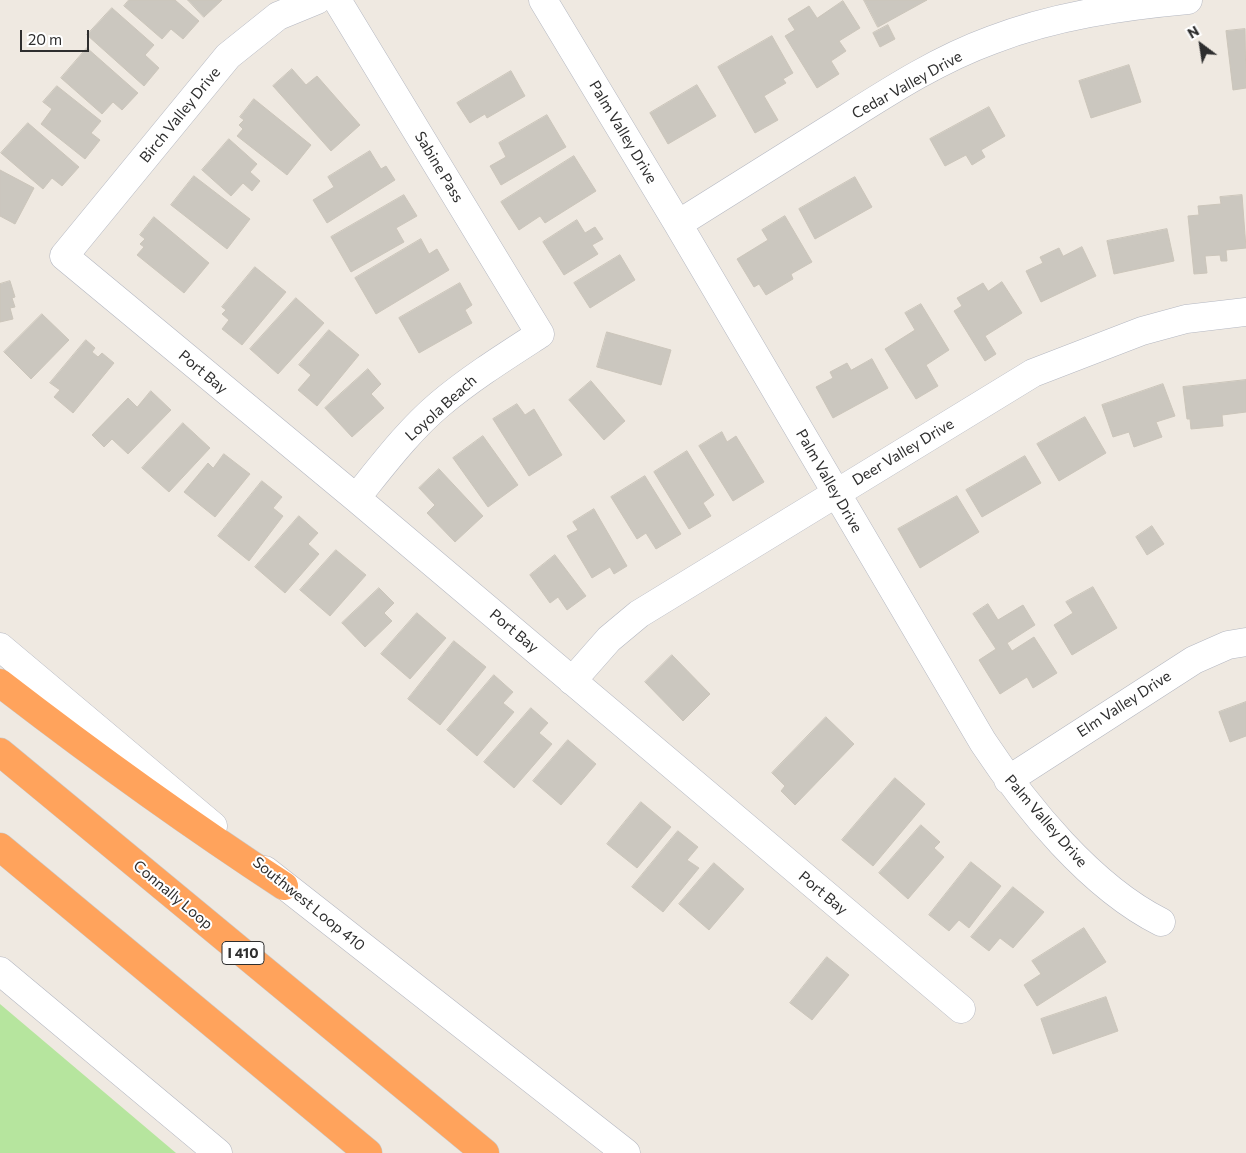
<!DOCTYPE html>
<style>
body{margin:0}
#map{position:relative;width:1246px;height:1153px;overflow:hidden;background:#efe9e1;font-family:Commissioner,sans-serif}
canvas{display:block}
.north{position:absolute;left:1176px;top:20px;width:50px;height:50px;-webkit-text-stroke:4px #fff;paint-order:stroke;rotate:329deg;font-size:14px;font-weight:700;line-height:20px;text-align:center;color:#2e2e2e}
.north::after{content:'';display:block;margin:auto;width:18px;height:22px;background:#2e2e2e;clip-path:polygon(50% 0,100% 100%,50% 72%,0 100%)}
.scale{position:absolute;left:20px;top:30px;width:69px;height:22px;box-sizing:border-box;border:2px solid #2e2e2e;border-top:0;padding-left:6px;font-size:15px;line-height:18px;white-space:nowrap;color:#2e2e2e;-webkit-text-stroke:4px #fff;paint-order:stroke}
</style>
<div id="map">
<canvas width="1246" height="1153"></canvas>
<div class="north">N</div>
<div class="scale">20 m</div>
</div>
<script>
const context = document.querySelector('canvas').getContext('2d');
context.lineJoin = 'round';
function fillPath(path, color) { context.fillStyle = color; context.fill(path, 'evenodd'); }
function stroke(path, color, width, dash) { context.strokeStyle = color; context.lineWidth = width; context.lineCap = dash ? 'butt' : 'round'; context.setLineDash(dash || []); context.stroke(path); }
function write(font, color, halo, rows, align = 'center') {
  context.font = font + ' Commissioner,sans-serif'; context.lineWidth = 4; context.setLineDash([]); context.textBaseline = 'middle'; context.strokeStyle = halo; context.fillStyle = color; for (const [text, x, y, turn = 0] of rows) {
    context.save(); context.translate(x, y); context.rotate((+turn || 0) * Math.PI / 180); context.textAlign = isNaN(turn) ? turn : align; if (halo) context.strokeText(text, 0, 0); context.fillText(text, 0, 0); context.restore();
  }
}
const green = new Path2D(`
 M0,1004l176,149h-176z`);
const building = new Path2D(`
 M129,0h46l24,21 -16,18 -12,-10 -9,10 -38,-33z
 M188,0h34l-18,17z
 M864,0h63l-49,27z
 M843,1l17,27 -21,13 7,10 -15,10 8,13 -22,14 -32,-52 10,-6 -7,-11 21,-13 8,12z
 M112,8l42,37 -9,10 14,13 -15,18 -57,-51z
 M888,25l7,14 -15,8 -7,-14z
 M1245,29l1,59 -13,2 -7,-59z
 M772,36l21,37 -10,6 3,4 -22,13 14,24 -23,13 -37,-66z
 M87,48l51,45 -16,17 -9,-8 -11,12 -41,-36z
 M1129,65l12,37 -50,16 -12,-37z
 M292,69l14,16 11,-9 43,49 -29,26 -58,-65z
 M511,71l14,25 -38,22 -2,-4 -15,9 -13,-20z
 M697,85l19,31 -48,28 -18,-31z
 M57,86l44,35 -10,12 9,7 -15,19 -44,-35 11,-15 -9,-7z
 M254,99l57,46 -24,30 -50,-39 6,-7 -4,-4 5,-5 -4,-3z
 M989,107l16,29 -24,14 4,7 -13,8 -6,-10 -21,11 -15,-27z
 M547,115l19,32 -65,38 -11,-19 16,-9 -7,-14z
 M28,123l51,44 -17,19 -10,-8 -9,11 -42,-36z
 M229,139l28,25 -7,8 10,9 -8,10 -9,-8 -12,13 -29,-26z
 M370,151l11,18 5,-3 9,14 -68,43 -14,-23 21,-13 -6,-10z
 M574,156l22,35 -51,32 -5,-7 -21,14 -18,-28z
 M0,170l34,18 -19,36 -15,-8z
 M194,176l56,43 -23,30 -56,-44z
 M855,177l17,30 -57,32 -16,-30z
 M404,195l13,21 -21,12 8,14 -53,30 -20,-35z
 M1242,195l4,53 -20,2 1,11h-6l-1,-6 -15,1 2,17 -13,1 -6,-58 11,-1 -1,-9 23,-2 -1,-7z
 M785,216l27,46 -21,12 2,5 -27,16 -7,-11 -5,3 -17,-28 31,-19 -6,-10z
 M154,217l55,46 -25,30 -47,-38 7,-8 -4,-3 5,-5 -5,-4z
 M577,220l8,13 10,-6 8,12 -11,6 6,9 -34,21 -21,-33z
 M1167,229l7,32 -60,13 -7,-33z
 M421,239l8,15 8,-5 12,21 -73,44 -21,-36z
 M1082,247l14,29 -55,26 -15,-31 17,-8 -3,-6 19,-9 4,8z
 M620,255l15,25 -45,28 -16,-25z
 M255,267l31,25 -44,53 -20,-16 7,-9 -7,-6 4,-4 -4,-3z
 M10,281l5,16 -3,1 3,9 -5,1 3,11 -13,3v-38z
 M1002,282l20,31 -37,23 11,18 -11,7 -31,-50 8,-5 -5,-8 26,-15 5,8z
 M460,283l12,22 -7,5 7,13 -53,30 -20,-35z
 M296,298l28,25 -46,51 -28,-25z
 M921,304l28,46 -23,15 12,21 -22,13 -31,-50 30,-19 -10,-17z
 M42,314l27,26 -38,39 -27,-27z
 M329,330l30,25 -42,51 -19,-16 13,-15 -12,-10z
 M607,332l64,18 -10,35 -64,-18z
 M86,340l9,8 -3,4 6,5 4,-4 12,10 -41,50 -19,-16 6,-7 -10,-7z
 M872,359l16,29 -55,30 -17,-31 17,-9 -3,-6 17,-9 4,7z
 M368,369l13,15 -10,10 13,14 -32,29 -27,-29z
 M1246,380v32l-24,3 1,11 -32,3 -1,-10h-3l-4,-32z
 M591,381l34,40 -21,19 -35,-40z
 M1163,384l12,32 -19,6 6,15 -28,10 -5,-15 -16,5 -11,-32z
 M151,391l20,19 -43,44 -16,-15 -8,8 -12,-12 36,-37 9,9z
 M517,404l8,11 9,-6 28,46 -33,21 -36,-57z
 M1085,417l21,36 -47,28 -22,-37z
 M183,423l27,25 -41,44 -27,-24z
 M722,432l5,10 9,-6 28,46 -31,19 -34,-55z
 M483,436l35,49 -30,22 -35,-49z
 M687,451l27,44 -11,8 8,13 -22,13 -35,-57z
 M224,454l26,20 -35,43 -31,-25 24,-29 5,5z
 M1025,456l16,27 -59,34 -16,-27z
 M439,469l44,47 -28,26 -28,-29 8,-8 -16,-17z
 M645,476l36,58 -25,15 -10,-16 -9,6 -26,-42z
 M262,481l20,16 -9,11 10,8 -34,45 -31,-25z
 M957,496l22,36 -59,36 -22,-39z
 M594,509l33,57 -13,8 -4,-7 -18,11 -25,-42 11,-6 -5,-8z
 M299,516l19,17 -10,11 11,10 -34,39 -30,-26z
 M1152,526l12,18 -17,11 -11,-18z
 M336,550l30,25 -36,41 -30,-26z
 M555,555l31,41 -19,14 -9,-13 -8,6 -20,-28z
 M1093,587l24,41 -45,27 -18,-30 19,-12 -7,-11z
 M379,588l15,15 -10,10 8,8 -27,26 -23,-24z
 M988,604l10,16 25,-15 12,20 -28,18 5,8 22,-14 23,36 -24,15 -6,-11 -27,17 -21,-34 17,-11 -23,-35z
 M417,613l29,25 -36,41 -29,-25z
 M454,641l32,26 -46,58 -32,-26z
 M672,655l38,39 -27,27 -38,-39z
 M494,675l19,17 -10,11 11,9 -37,44 -30,-26z
 M1246,702v34l-16,6 -11,-30z
 M531,708l17,15 -9,10 13,11 -38,44 -30,-26z
 M826,717l28,27 -59,61 -14,-14 4,-5 -13,-13z
 M568,740l28,24 -35,41 -28,-24z
 M895,778l30,26 -52,62 -31,-26z
 M641,802l30,25 -34,41 -30,-24z
 M921,825l19,17 -6,6 10,9 -36,42 -29,-26z
 M678,831l20,16 -11,13 12,8 -36,44 -31,-25z
 M971,862l30,24 -32,42 -10,-8 -10,11 -20,-16z
 M714,863l30,26 -35,41 -30,-26z
 M1013,887l31,25 -31,36 -13,-10 -11,13 -18,-14z
 M1084,928l22,34 -69,44 -13,-21 17,-11 -9,-13z
 M827,957l22,18 -37,45 -22,-17z
 M1106,997l12,34 -65,23 -12,-35z`);
const minor = new Path2D(`
 M317,0l-39,16 -50,40 -164,200 292,242 605,511
 M337,0l203,334c-34,22 -69,44 -100,70 -32,27 -58,62 -84,94
 M543,0l135,224 305,518c43,65 108,145 178,180
 M678,224c54,-34 107,-67 161,-101 49,-31 98,-63 153,-83 62,-24 130,-34 196,-40
 M572,681l37,-42 30,-25 394,-241 109,-42 44,-12 60,-7
 M1008,780l186,-120 34,-15 18,-3`);
const secondary = new Path2D(`
 M0,647l213,179
 M265,870l361,283
 M0,971l218,182`);
const motorway = new Path2D(`
 M0,683c92,71 186,139 284,203
 M0,752l485,401
 M0,847l368,306`);
const shields = [
 [243,953,42]
];
const shieldNames = [
 ["I 410",243,953]
];
const streetNames = [
 ["Cedar Valley Drive",907,85,-29],
 ["Birch Valley Drive",180,115,-51],
 ["Palm Valley Drive",623,132,59],
 ["Sabine Pass",439,167,59],
 ["Port Bay",203,372,40],
 ["Loyola Beach",441,408,-42],
 ["Deer Valley Drive",903,452,-31],
 ["Palm Valley Drive",829,481,60],
 ["Port Bay",514,631,40],
 ["Elm Valley Drive",1124,704,-33],
 ["Palm Valley Drive",1046,821,49],
 ["Port Bay",823,893,40],
 ["Connally Loop",173,895,40],
 ["Southwest Loop 410",309,904,39]
];
fillPath(green, '#b6e59e');
fillPath(building, '#cbc7bf');
stroke(building, '#cbc5ba', 1);
stroke(minor, '#b4b7c1', 29);
stroke(secondary, '#b4b7c1', 29);
stroke(motorway, '#c9c9c9', 29);
stroke(minor, '#fff', 28);
stroke(secondary, '#fff', 28);
stroke(motorway, '#ffa35c', 28);
for (const [x, y, w] of shields) { const box = new Path2D(); box.roundRect(x - w / 2, y - 11.5, w, 23, 4); context.fillStyle = '#fff'; context.fill(box); stroke(box, '#2e2e2e', 1); }
write('bold 14px', '#2e2e2e', null, shieldNames);
write('15px', '#2e2e2e', '#fff', streetNames);
</script>
